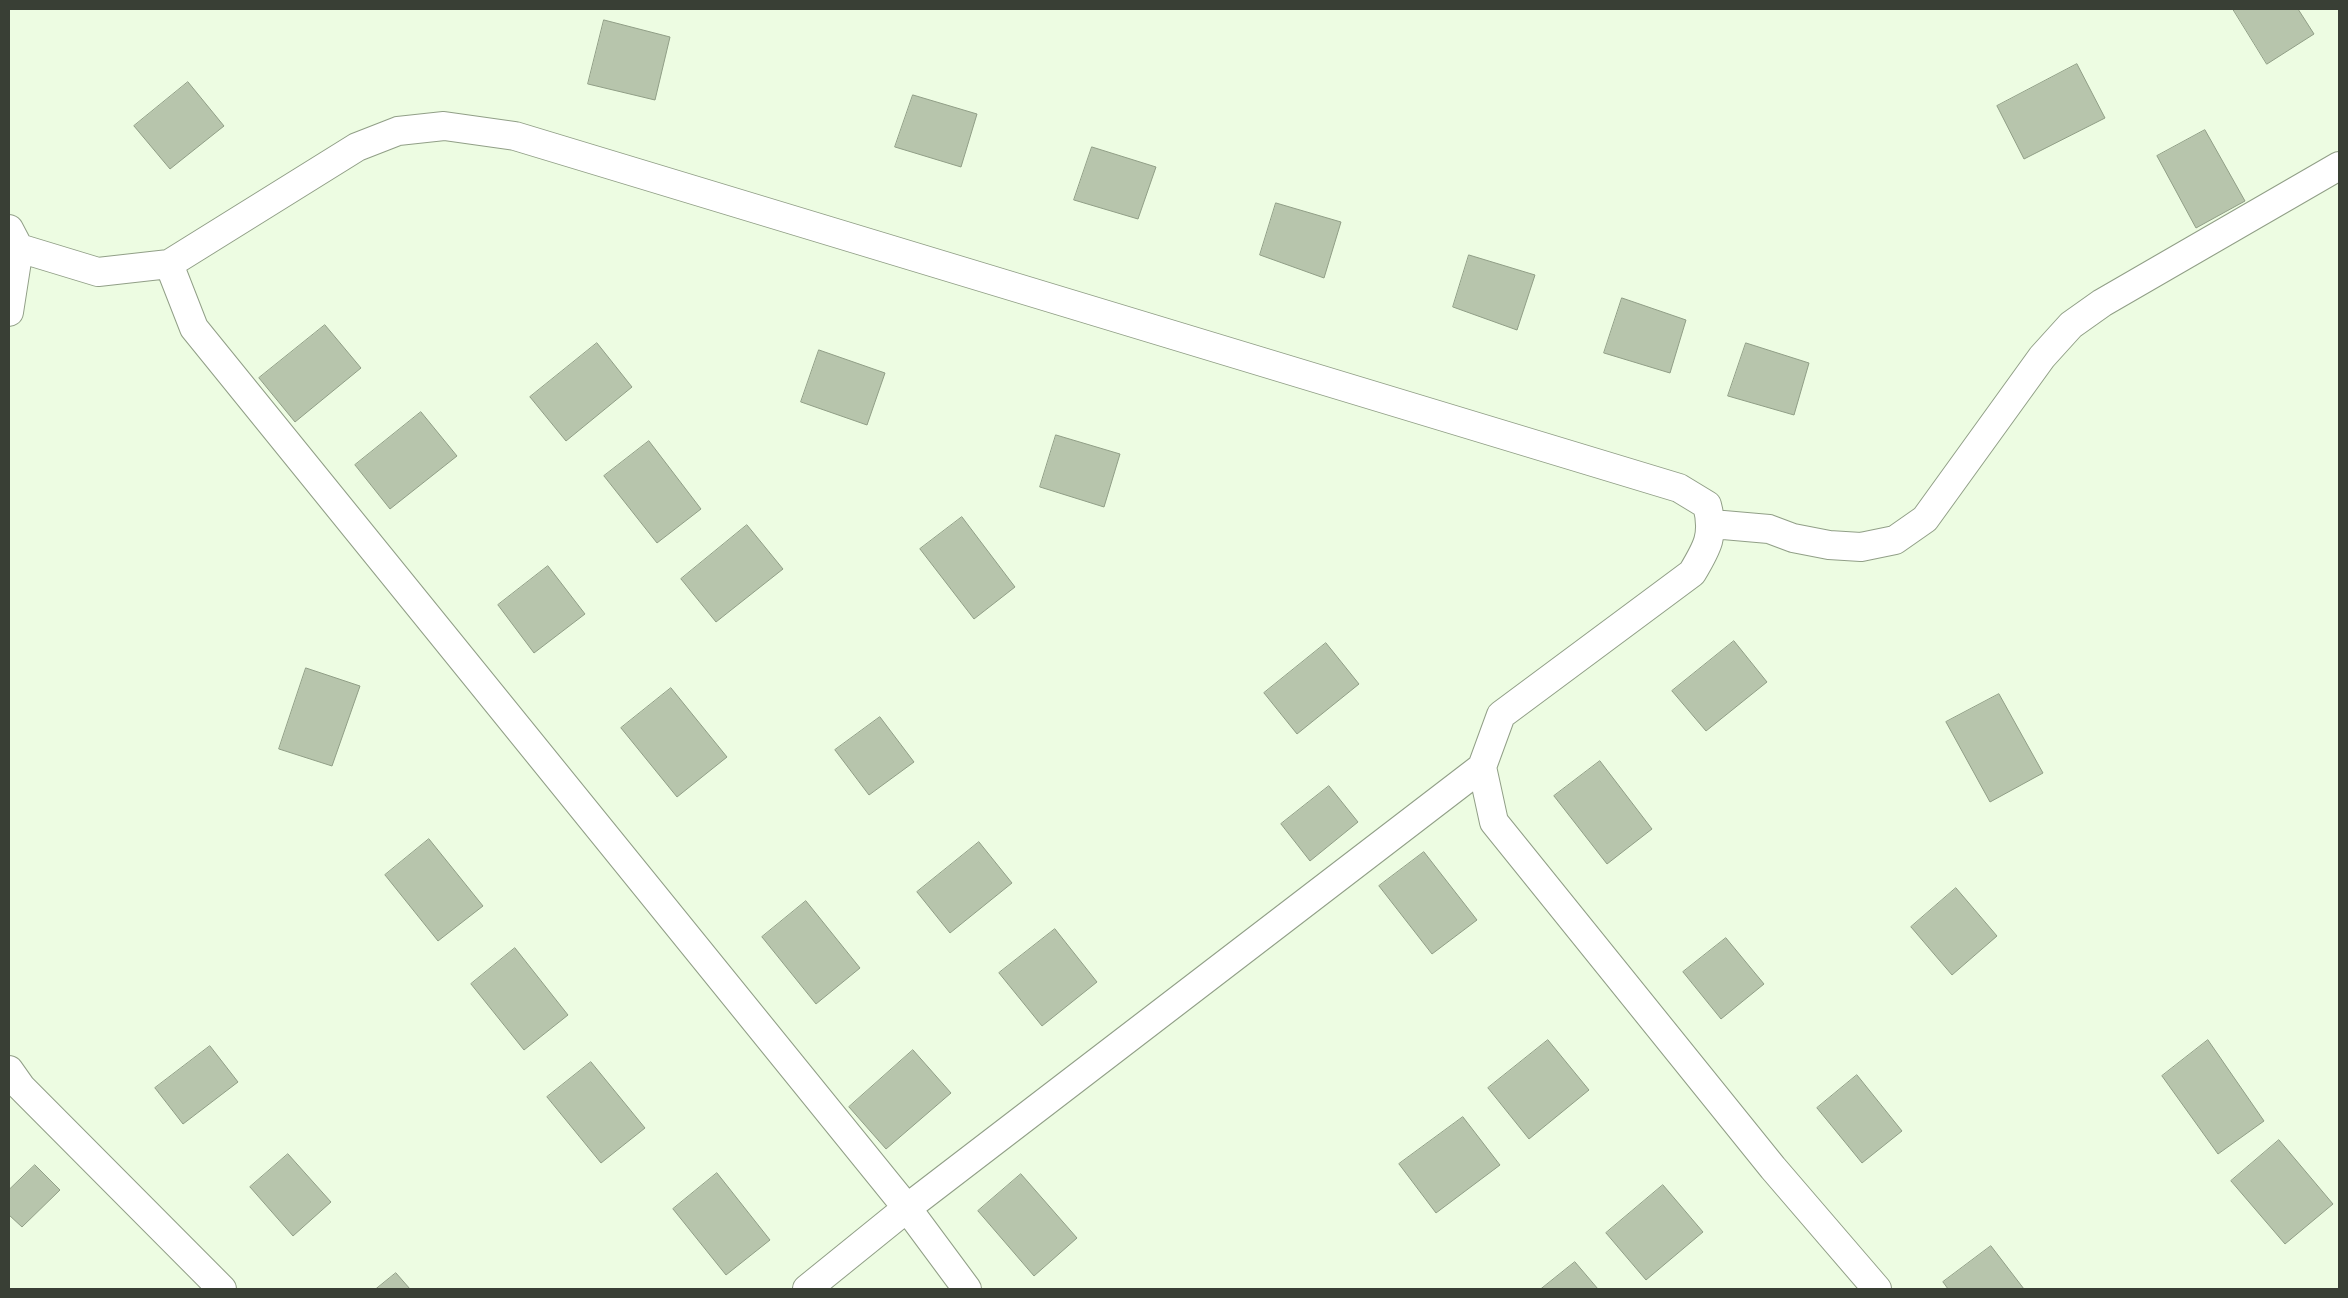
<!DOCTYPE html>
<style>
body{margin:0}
#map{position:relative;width:2348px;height:1298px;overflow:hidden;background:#edfce2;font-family:"Golos Text",sans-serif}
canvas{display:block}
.frame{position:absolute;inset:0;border:10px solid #393f35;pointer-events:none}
</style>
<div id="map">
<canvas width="2348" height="1298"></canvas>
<div class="frame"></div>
</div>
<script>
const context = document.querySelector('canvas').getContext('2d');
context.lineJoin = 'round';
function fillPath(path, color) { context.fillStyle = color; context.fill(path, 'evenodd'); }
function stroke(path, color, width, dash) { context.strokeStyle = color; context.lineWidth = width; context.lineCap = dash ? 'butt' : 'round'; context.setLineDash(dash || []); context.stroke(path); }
const building = new Path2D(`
 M2233,9h65l16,25 -47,30z
 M604,20l66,17 -15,63 -67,-16z
 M2077,64l28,54 -81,41 -27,-53z
 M188,82l36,44 -54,43 -36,-43z
 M913,95l64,19 -16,53 -66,-20z
 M2205,130l40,71 -49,27 -39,-72z
 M1092,147l64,20 -18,52 -64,-19z
 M1276,203l65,19 -17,56 -64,-23z
 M1469,255l66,20 -18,55 -64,-23z
 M1622,298l64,22 -16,53 -66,-20z
 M325,325l36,43 -66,54 -36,-44z
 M597,343l35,44 -66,54 -36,-44z
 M1746,343l63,20 -15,52 -66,-19z
 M819,350l66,23 -18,52 -66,-23z
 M421,412l36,44 -67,53 -35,-44z
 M1056,435l64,19 -16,53 -64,-20z
 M649,441l52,68 -44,34 -53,-67z
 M962,517l53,70 -41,32 -54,-70z
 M747,525l36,44 -67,53 -35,-43z
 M548,566l37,48 -51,39 -36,-48z
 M1734,641l33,41 -61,49 -34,-40z
 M1326,643l33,41 -62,50 -33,-41z
 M306,668l54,18 -28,80 -53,-17z
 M671,688l56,69 -50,40 -56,-69z
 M1999,694l44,79 -53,29 -44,-80z
 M880,717l34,45 -45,33 -34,-45z
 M1600,761l52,68 -45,35 -53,-68z
 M1329,786l29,36 -48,39 -29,-37z
 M429,839l54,67 -45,35 -53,-66z
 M979,842l33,41 -62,50 -33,-41z
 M1424,852l53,68 -45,34 -53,-68z
 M1956,888l41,48 -45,39 -41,-48z
 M806,901l54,67 -44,36 -54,-67z
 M1055,929l42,53 -55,44 -43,-53z
 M1726,938l38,46 -43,35 -38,-47z
 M515,948l53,67 -44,35 -53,-66z
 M1548,1040l41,50 -60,49 -41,-51z
 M2208,1040l56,81 -46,33 -56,-78z
 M210,1046l28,36 -55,42 -28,-36z
 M913,1050l38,43 -65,56 -37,-42z
 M591,1062l54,66 -44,35 -54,-66z
 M1857,1075l45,56 -40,32 -45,-55z
 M1463,1117l37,48 -64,48 -37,-49z
 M2279,1140l54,64 -48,40 -54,-63z
 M288,1154l43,48 -38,34 -43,-49z
 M35,1165l25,25 -38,37 -13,-12v-25z
 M717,1173l53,67 -44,35 -53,-66z
 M1021,1174l56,64 -43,38 -56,-65z
 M1663,1185l40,47 -57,48 -40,-47z
 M1991,1246l33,43h-76l-5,-7z
 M1575,1262l23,27h-57z
 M396,1273l14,16h-34z`);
const minor = new Path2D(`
 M9,229l10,19 79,24 71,-8 188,-117 41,-16 46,-5 71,10 1164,352 28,17c8,30 0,43 -15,68l-191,142 -19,52 12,55 279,346 104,121
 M169,264l25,64 713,880 60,81
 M9,312l10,-64
 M1712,524l57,5 24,9 36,7 32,2 34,-7 30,-21 117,-162 29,-32 31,-22 237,-137
 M9,1070l12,17 201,202
 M807,1289l100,-81 575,-441`);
fillPath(building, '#b7c5ac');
stroke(building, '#909e86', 1);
stroke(minor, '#919f87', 30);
stroke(minor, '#fff', 28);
</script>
